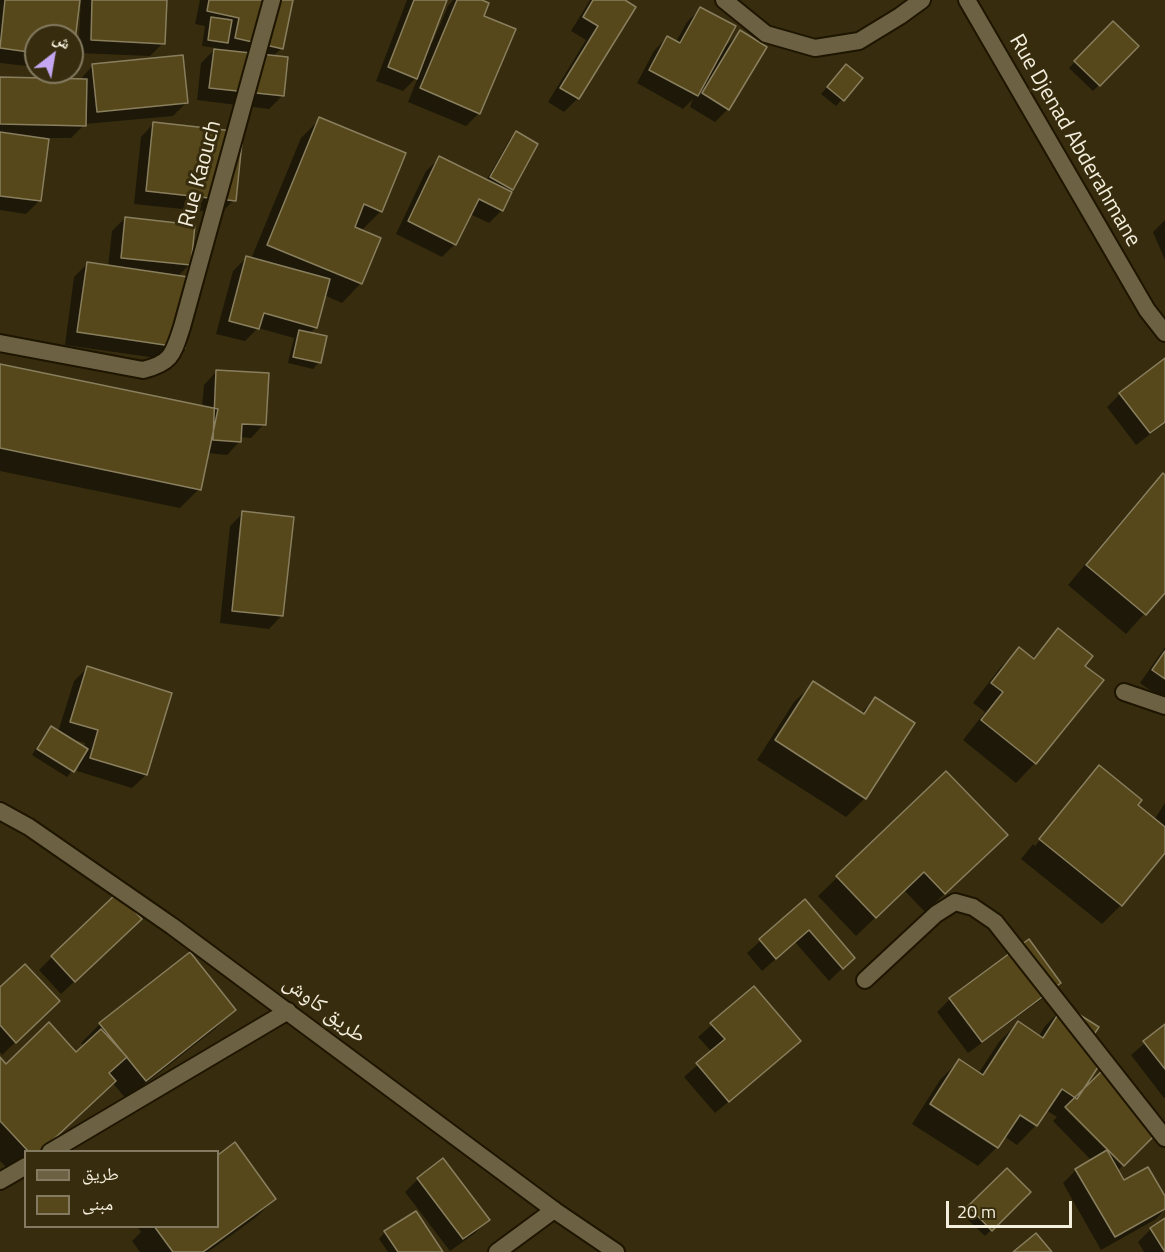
<!DOCTYPE html>
<meta charset="utf-8">
<style>
body{margin:0}
#map{position:relative;width:1165px;height:1252px;overflow:hidden;background:#372d0e;font-family:"Titillium Web","Noto Naskh Arabic",sans-serif}
canvas{display:block}
.legend{position:absolute;left:24px;top:1150px;width:195px;height:78px;box-sizing:border-box;background:#372d0e;border:2px solid #837a61;margin:0;padding:8px 10px;list-style:none;font-size:18px;color:#f4eedd}
.legend li{display:flex;align-items:center;gap:12px;height:30px}
.legend b{width:30px;border:2px solid #837a61}
.north{position:absolute;left:24px;top:24px;width:60px;height:60px;box-sizing:border-box;background:#372d0e;border:2px solid #837a61;border-radius:50%;rotate:31deg;font-size:16px;font-weight:700;line-height:24px;text-align:center;color:#f4eedd}
.north::after{content:'';display:block;margin:auto;width:21px;height:27px;background:#c5a7f1;clip-path:polygon(50% 0,100% 100%,50% 72%,0 100%)}
.scale{position:absolute;left:946px;top:1201px;width:126px;height:27px;box-sizing:border-box;border:3px solid #f4eedd;border-top:0;padding-left:8px;font-size:18px;line-height:21px;white-space:nowrap;color:#f4eedd;-webkit-text-stroke:4px #372d0e;paint-order:stroke}
</style>
<div id="map">
<canvas width="1165" height="1252"></canvas>
<ul class="legend">
<li><b style="height:8px;background:#6c6243"></b>طريق</li>
<li><b style="height:16px;background:#56481a"></b>مبنى</li>
</ul>
<div class="north">ش</div>
<div class="scale">20 m</div>
</div>
<script>
const context = document.querySelector('canvas').getContext('2d');
context.lineJoin = 'round';
function fillPath(path, color) { context.fillStyle = color; context.fill(path, 'evenodd'); }
function stroke(path, color, width, dash) { context.strokeStyle = color; context.lineWidth = width; context.lineCap = dash ? 'butt' : 'round'; context.setLineDash(dash || []); context.stroke(path); }
function write(font, color, halo, rows, align = 'center') {
  context.font = font + ' "Titillium Web","Noto Naskh Arabic",sans-serif'; context.lineWidth = 6; context.setLineDash([]); context.textBaseline = 'middle'; context.strokeStyle = halo; context.fillStyle = color; for (const [text, x, y, turn = 0] of rows) {
    context.save(); context.translate(x, y); context.rotate((+turn || 0) * Math.PI / 180); context.textAlign = isNaN(turn) ? turn : align; if (halo) context.strokeText(text, 0, 0); context.fillText(text, 0, 0); context.restore();
  }
}
const shadow = new Path2D(`
 M0,0h78l-6,49v-13h-36v31l-36,-4z
 M81,0h84l-2,43 -13,13 -72,-3z
 M200,0h92l-10,48 -10,9 10,39 -13,13 -72,-9 4,-37 15,-15 -14,-2 3,-20 -10,-2z
 M407,0h38l-15,42 2,1 16,-37 5,-6h25l4,17 -3,96 -13,13 -58,-24 11,-27 -16,16 -27,-10z
 M590,0h32l12,7 -57,92 -13,13 -16,-10 38,-62 -15,-9z
 M700,9l22,41 18,-18 -12,77 -13,13 -25,-15 3,-8 -10,10 -46,-26 17,-32 13,-14 9,5 11,-20z
 M1113,23l23,23 -43,45 -24,-23z
 M93,65l93,38 -13,13 -88,8 -14,14h-30l-2,63 -13,13 -26,-4v-132l80,2z
 M846,66l15,12 -25,28 -15,-12z
 M320,119l61,92 -20,20v52l-19,20 -18,-8 -8,32 -7,7 10,28 -6,7 -25,-6 6,-25 -36,-10 -13,13 -29,-7 17,-63 13,-13 5,1 50,-121z
 M154,123l80,77 -13,13 -87,-9 7,-67z
 M516,133l-5,56 -3,3 -6,18 -13,13 -19,-9 -15,30 -13,13 -46,-23 30,-63 14,-13 46,23 24,-42z
 M125,218l65,46 -13,13 -6,83 -106,-15 9,-68 14,-14 20,4 4,-36z
 M1165,220v40l-12,-28z
 M1165,361v62l-29,22 -29,-38 13,-13z
 M0,365l202,42 2,-22 13,-14 47,53 -13,14 -11,-1v4l-13,14 -20,-2 -8,36 -19,19 -180,-37z
 M1163,475l2,2v114l-39,43 -58,-49 76,-91z
 M243,513l39,102 -13,14 -49,-6 10,-97z
 M1059,630l24,36 19,14 -67,83 -19,20 -53,-43 22,-28 -12,-9 27,-35 19,-19 13,10z
 M1165,647v54l-25,-18z
 M87,668l83,26 -24,81 -14,13 -55,-17 3,-10 -13,16 -35,-22 13,-21 6,-6 7,4 16,-51zM71,739l14,4 -1,5z
 M814,683l46,31 15,-15 -10,99 -19,19 -89,-57 37,-58z
 M1099,767l37,38 18,15 11,-17v47l-44,55 -19,19 -81,-65 59,-73 -47,58 2,2 49,-60h-4z
 M946,773l41,81 -62,58 -21,-22 -48,46 -38,-40z
 M805,901l48,57 -24,23 -34,-39 -33,29 -15,-18z
 M127,932l-66,62 -22,-24 13,-13z
 M754,988l32,66 -71,59 -31,-36 28,-25 -14,-15z
 M0,990l45,24 -43,41 -2,-3z
 M1046,996l-78,57 -31,-41 13,-13z
 M1065,1006l21,38 -8,51 -13,14 57,57 -5,5 6,11 42,17v10l-9,10 -55,31 -38,-67 13,-13 16,-9 -39,-40 4,-4 -11,-7 -10,15 -19,20 -13,-9 -7,11 -19,19 -66,-42 28,-44 19,-19 19,13 21,-32 19,-19 21,13 6,-10z
 M234,1010l-19,19 -89,70 -14,-17 -73,70h-13v12l-12,11 -14,-14v-102l6,7 70,-12 8,-7 -3,-4 19,-19z
 M1165,1026v71l-1,1 -33,-43z
 M235,1144l40,55 -20,19 -47,34h-68l-8,-11 9,-9 -4,-6h81v-70z
 M443,1160l45,60 -13,13 -25,18 -45,-59 13,-13z
 M1007,1170l22,22 -44,44 -23,-22z
 M1165,1220v32h-21l-6,-10 13,-13z
 M385,1232l56,20h-53l-9,-13z`);
const building = new Path2D(`
 M5,0h75l-7,57 -1,-21h-36v17l-36,-5z
 M92,0h75l-2,44 -74,-4z
 M209,0h84l-10,49 -48,-11 4,-20 -32,-7z
 M414,0h33l-30,79 -29,-12z
 M457,0h25l7,3 -5,13 32,13 -36,85 -60,-26z
 M593,0h32l11,7 -57,92 -19,-11 38,-62 -15,-9z
 M700,7l36,19 -38,70 -49,-26 18,-34 13,7z
 M211,17l21,3 -4,23 -20,-3z
 M1113,21l26,25 -39,40 -26,-25z
 M740,30l27,17 -38,63 -27,-17z
 M214,49l74,8 -4,39 -75,-8z
 M183,55l5,48 -91,9 -5,-48z
 M846,64l17,14 -19,23 -17,-14z
 M0,77l87,2 -1,47 -86,-2z
 M319,117l87,36 -24,59 -18,-8 -9,23 26,11 -19,46 -95,-39z
 M153,122l90,10 -7,69 -90,-10z
 M516,131l22,13 -25,46 -23,-13z
 M0,132l49,7 -8,62 -41,-5z
 M439,156l73,36 -9,19 -24,-12 -23,46 -48,-24z
 M125,217l70,8 -4,40 -70,-7z
 M246,256l84,23 -13,49 -53,-15 -5,16 -30,-8z
 M87,262l108,16 -10,70 -108,-16z
 M299,330l28,6 -6,27 -28,-6z
 M1165,358v64l-15,11 -31,-40z
 M0,364l218,45 -17,81 -201,-42z
 M216,370l53,3 -3,52 -24,-1 -1,18 -28,-2z
 M1163,473l2,2v118l-19,22 -60,-50z
 M242,511l52,6 -11,99 -51,-5z
 M1058,628l35,28 -8,10 19,14 -68,84 -55,-44 22,-28 -12,-9 28,-36 15,12z
 M1165,651v28l-13,-9z
 M87,666l85,27 -25,82 -57,-17 8,-28 -28,-8z
 M813,681l51,33 11,-17 40,26 -49,76 -91,-59z
 M51,726l37,23 -14,23 -37,-23z
 M1099,765l43,35 -4,5 27,22v26l-43,53 -83,-67z
 M946,771l62,64 -63,59 -21,-22 -48,46 -40,-42z
 M117,893l25,26 -67,63 -24,-26z
 M805,899l50,59 -12,11 -34,-39 -33,29 -17,-20z
 M1029,939l32,44 -79,59 -33,-44z
 M190,952l46,58 -90,71 -47,-58z
 M25,964l35,37 -44,42 -16,-18v-38z
 M754,986l47,55 -72,61 -33,-39 29,-24 -15,-16z
 M1064,1005l35,22 -11,16 18,12 -29,44 -15,-10 -25,37 -17,-11 -22,33 -68,-44 29,-45 24,16 35,-54 25,17z
 M49,1022l27,30 25,-23 26,28 -18,16 7,8 -76,71h-11l-29,-31v-64l6,7z
 M1165,1024v45l-22,-28z
 M1103,1070l58,59 -37,37 -59,-59z
 M235,1142l41,57 -73,53h-30l-19,-26h64v-71z
 M1107,1150l17,30 24,-13 17,29v13l-50,28 -40,-68z
 M443,1158l47,62 -27,19 -46,-61z
 M1007,1168l24,24 -39,39 -24,-25z
 M416,1211l27,41h-45l-14,-21z
 M1165,1218v34l-15,-24z
 M1036,1233l16,19h-39z`);
const minor = new Path2D(`
 M724,0l42,34 49,14 44,-7 41,-25 22,-16
 M967,0l180,310 18,23
 M0,343l143,27c29,-7 30,-16 39,-43l90,-327
 M1124,692l41,14
 M865,980l71,-66 19,-12 18,5 22,15 170,216
 M50,1152l238,-141
 M0,1181l26,-15
 M497,1252l57,-42`);
const tertiary = new Path2D(`
 M0,811l29,16 143,99 382,284 62,42`);
const streetNames = [
 ["Rue Djenad Abderahmane",1074,141,60],
 ["Rue Kaouch",201,174,-75],
 ["طريق كاوش",324,1010,37]
];
fillPath(shadow, '#0007');
fillPath(building, '#56481a');
stroke(building, '#897f5f', 1.5);
stroke(minor, '#1e1500', 20);
stroke(tertiary, '#1e1500', 20);
stroke(minor, '#6c6243', 16);
stroke(tertiary, '#6c6243', 16);
write('22px', '#f4eedd', '#372d0e', streetNames);
</script>
